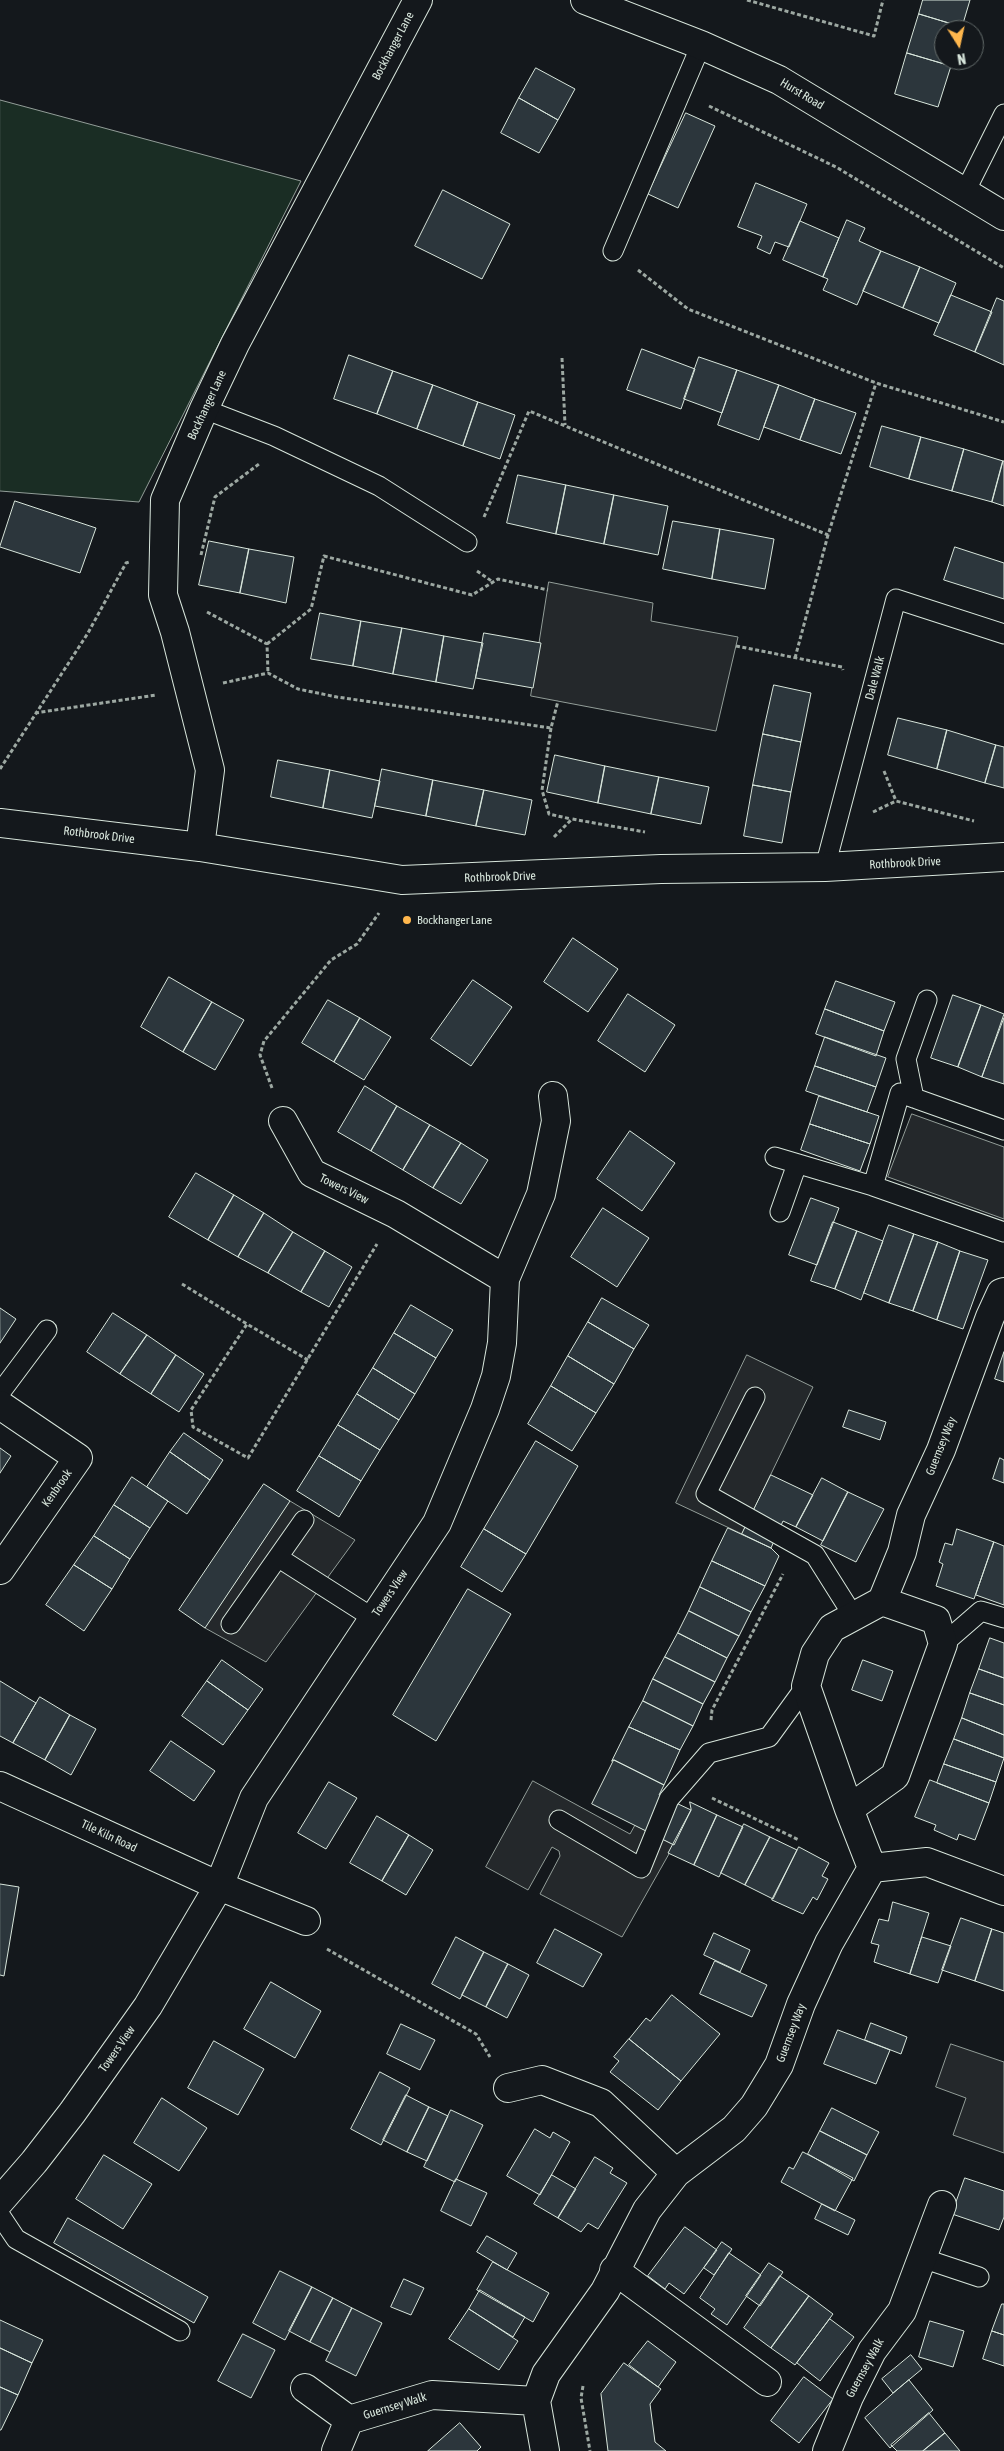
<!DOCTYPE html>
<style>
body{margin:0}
#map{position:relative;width:1004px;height:2451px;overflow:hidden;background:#14181c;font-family:"Asap Condensed",sans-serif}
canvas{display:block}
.north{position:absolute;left:934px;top:20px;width:50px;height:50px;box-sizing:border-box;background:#14181c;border:1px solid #626a69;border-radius:50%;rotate:170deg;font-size:14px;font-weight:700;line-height:20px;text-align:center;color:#d8e6dc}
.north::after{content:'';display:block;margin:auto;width:18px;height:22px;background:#ffb74d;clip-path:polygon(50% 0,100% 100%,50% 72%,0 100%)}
</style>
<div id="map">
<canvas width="1004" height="2451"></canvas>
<div class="north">N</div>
</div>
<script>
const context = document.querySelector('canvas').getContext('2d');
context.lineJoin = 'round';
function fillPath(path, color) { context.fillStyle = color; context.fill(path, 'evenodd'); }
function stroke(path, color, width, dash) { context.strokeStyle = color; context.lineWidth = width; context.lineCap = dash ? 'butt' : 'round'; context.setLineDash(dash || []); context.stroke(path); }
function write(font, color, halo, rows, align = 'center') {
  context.font = font + ' "Asap Condensed",sans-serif'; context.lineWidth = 4; context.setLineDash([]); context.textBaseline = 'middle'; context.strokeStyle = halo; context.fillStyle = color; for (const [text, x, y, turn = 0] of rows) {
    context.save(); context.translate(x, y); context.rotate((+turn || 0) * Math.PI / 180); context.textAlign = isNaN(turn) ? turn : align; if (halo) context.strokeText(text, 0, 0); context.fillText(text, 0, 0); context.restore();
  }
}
const green = new Path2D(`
 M0,100l301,81 -162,321 -139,-11z`);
const parking = new Path2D(`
 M549,582l104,21 -2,18 87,16 -22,94 -185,-35z
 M912,1114l92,33v72l-116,-42z
 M747,1355l66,32 -71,147 -66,-31z
 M290,1501l65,39 -89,122 -61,-34z
 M533,1781l97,53 5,-9 39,20 -52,92 -82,-43 20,-38 -1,-5 -7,-4 -24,43 -42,-23z
 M951,2044l53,18v91l-51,-18 13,-37 -30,-11z`);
const building = new Path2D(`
 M923,0h47l-8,27 -43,-13z
 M919,14l43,13v3h-18v30h9l-2,6 -44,-13z
 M907,53l44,13 -13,41 -43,-13z
 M536,68l39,21 -17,31 -39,-22z
 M519,98l39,22 -19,33 -38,-20z
 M686,113l29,13 -37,82 -30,-14z
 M756,183l51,21 -18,43 -14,-5 -5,12 -13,-6 5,-12 -24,-9z
 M443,190l67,34 -28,55 -67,-33z
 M847,220l18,8 -6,13 22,10 -24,54 -34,-15 5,-11 -5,-2z
 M800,221l39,17 -16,39 -40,-17z
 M881,251l39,16 -17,41 -40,-17z
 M920,267l36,16 -17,40 -36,-15z
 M951,295l41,17 -17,40 -41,-17z
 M997,298l7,3v64l-29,-13z
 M642,349l53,20 -14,40 -54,-19z
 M349,355l44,16 -16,43 -43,-15z
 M699,357l38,13 -15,43 -38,-14z
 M737,370l42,15 -20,55 -41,-15z
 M393,371l40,14 -16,44 -40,-15z
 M433,385l45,17 -15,44 -46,-17z
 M779,385l36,14 -15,41 -36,-13z
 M815,399l41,14 -15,41 -41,-14z
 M478,402l37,13 -15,44 -37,-13z
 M882,426l39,11 -12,42 -39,-12z
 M921,437l43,12 -12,42 -43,-12z
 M964,449l39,12 -11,41 -40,-11z
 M1003,461h1v45l-12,-4z
 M518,475l48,10 -10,49 -49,-11z
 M566,485l48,10 -10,49 -48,-10z
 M614,495l54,11 -10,49 -54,-11z
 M15,501l81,27 -16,45 -80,-26z
 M673,521l47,8 -8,50 -49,-10z
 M720,529l54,10 -9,50 -53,-10z
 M209,541l40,8 -9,44 -41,-8z
 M955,547l49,16v36l-60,-19z
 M249,549l45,8 -8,46 -46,-10z
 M320,613l41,8 -8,45 -42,-7z
 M361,621l41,7 -9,46 -40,-8z
 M402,628l42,8 -8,46 -43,-8z
 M484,633l57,10 -8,45 -57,-10z
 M444,636l39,7 -10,46 -37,-7z
 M774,685l37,8 -10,49 -38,-8z
 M898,718l49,12 -10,39 -49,-14z
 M947,730l49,15 -11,38 -48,-14z
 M763,734l38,8 -10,50 -38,-7z
 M996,745l8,2v41l-19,-5z
 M555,755l50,11 -7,37 -51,-11z
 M278,760l52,10 -7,38 -52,-11z
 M605,766l54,11 -8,37 -53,-11z
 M382,769l51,11 -7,36 -51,-10z
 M330,770l50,11 -8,37 -49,-10z
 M659,777l50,10 -8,37 -50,-10z
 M433,780l51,10 -8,36 -50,-10z
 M753,785l38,7 -9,51 -38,-7z
 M484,790l48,10 -7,35 -49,-9z
 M573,938l45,31 -30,43 -44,-30z
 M169,977l43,25 -29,50 -42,-25z
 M473,980l39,27 -41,59 -40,-27z
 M836,981l59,21 -11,29 -59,-22z
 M628,994l47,31 -30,47 -47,-31z
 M953,995l28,10 -23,62 -27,-9z
 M328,1000l32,18 -26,44 -32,-19z
 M212,1002l32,18 -29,50 -32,-18z
 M981,1005l23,9 -22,63 -24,-10z
 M825,1009l59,22 -8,25 -60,-22z
 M360,1018l31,19 -27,43 -30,-18z
 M1004,1018v66l-22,-7z
 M825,1037l61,21 -10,29 -61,-21z
 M815,1066l61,21 -9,25 -61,-21z
 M365,1086l32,20 -26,45 -33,-19z
 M819,1096l60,20 -9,28 -60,-20z
 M397,1106l33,19 -27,45 -32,-19z
 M810,1124l60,20 -10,27 -59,-21z
 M430,1125l31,18 -28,45 -30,-18z
 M630,1131l45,32 -33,48 -45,-32z
 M461,1143l27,17 -27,44 -28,-16z
 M196,1173l38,22 -26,45 -39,-23z
 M234,1195l30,18 -26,44 -30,-17z
 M811,1198l28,10 -22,57 -28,-10z
 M603,1208l46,30 -32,49 -46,-30z
 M264,1213l29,19 -25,41 -30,-16z
 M833,1222l24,9 -22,58 -24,-8z
 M889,1225l25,9 -25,69 -25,-10z
 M857,1231l26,10 -22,59 -26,-11z
 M293,1232l32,19 -24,41 -33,-19z
 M914,1234l24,8 -25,69 -24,-8z
 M938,1242l22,9 -23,69 -24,-9z
 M325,1251l27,16 -23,40 -28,-15z
 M960,1251l28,9 -25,69 -26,-9z
 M602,1298l47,27 -15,24 -46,-27z
 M411,1305l42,25 -17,28 -42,-25z
 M0,1308l16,11 -16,24z
 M113,1313l34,22 -27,39 -33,-22z
 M588,1322l46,27 -20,35 -46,-28z
 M394,1333l42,25 -21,36 -42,-26z
 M147,1335l29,20 -25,39 -31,-20z
 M1004,1352v30l-9,-3z
 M176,1355l28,19 -25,38 -28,-18z
 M568,1356l46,28 -18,29 -45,-27z
 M373,1368l42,26 -16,26 -42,-26z
 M551,1386l45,27 -24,38 -44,-27z
 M357,1394l42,26 -19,30 -42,-25z
 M849,1410l37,12 -6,18 -37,-13z
 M338,1425l42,25 -19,31 -42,-25z
 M184,1433l39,27 -13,20 -40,-28z
 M536,1441l42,25 -52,88 -42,-25z
 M0,1448l11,8 -11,17z
 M170,1452l40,28 -23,34 -40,-27z
 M319,1456l42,25 -22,36 -42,-26z
 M1000,1458l4,2v23l-11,-4z
 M771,1475l42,20 -17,32 -13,-6 -12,27 -29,-14z
 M132,1477l36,24 -18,27 -36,-23z
 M822,1478l26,14 -25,49 -27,-14z
 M264,1484l26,17 -85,127 -26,-18z
 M848,1492l36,17 -28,53 -35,-17z
 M114,1505l36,23 -20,31 -36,-23z
 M728,1528l43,20 8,8 -14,30 -53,-25z
 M484,1529l42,25 -24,38 -41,-25z
 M957,1529l37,13 -20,57 -38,-13 7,-22 -4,-2 6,-19 7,2z
 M94,1536l36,23 -18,30 -38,-24z
 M994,1542l10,4v59l-28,-10z
 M712,1561l53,25 -14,26 -51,-25z
 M74,1565l38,24 -28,42 -38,-26z
 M700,1587l51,25 -12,24 -50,-25z
 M468,1589l43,25 -75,127 -43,-26z
 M689,1611l50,25 -12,22 -49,-25z
 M678,1633l49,25 -12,24 -50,-25z
 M990,1638l14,5v35l-25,-9z
 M665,1657l50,25 -12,22 -50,-25z
 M222,1660l41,29 -15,21 -41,-29z
 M863,1660l30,11 -11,30 -30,-11z
 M979,1669l25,9v27l-34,-12z
 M653,1679l50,25 -10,22 -50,-25z
 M0,1681l36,22 -23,40 -13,-7z
 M207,1681l41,29 -25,35 -41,-29z
 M970,1693l34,12v30l-42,-17z
 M40,1697l30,18 -25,45 -32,-17z
 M643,1701l50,25 -13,24 -51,-23z
 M70,1715l26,14 -25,46 -26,-15z
 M962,1718l42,17v23l-50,-19z
 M629,1727l51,23 -16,35 -50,-25 -2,1z
 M954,1739l50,19 -8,24 -52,-18z
 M171,1741l44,30 -21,30 -44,-30z
 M614,1760l50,25 -5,10 32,15 -17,35 -82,-41z
 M944,1764l52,18 -7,21 -52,-20z
 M930,1780l59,23 -14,37 -16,-6 -2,6 -23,-10 2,-5 -21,-8z
 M329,1782l28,16 -31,51 -28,-16z
 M690,1802l27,13 -23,50 -26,-12 23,-43z
 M717,1815l26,12 -24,50 -25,-12z
 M377,1816l32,19 -27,46 -32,-18z
 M744,1824l26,13 -25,48 -24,-12z
 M409,1835l24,15 -27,45 -24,-14z
 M770,1837l27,13 -24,49 -28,-14z
 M799,1847l30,16 -7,13 6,3 -11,21 -4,-3 -10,17 -31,-14z
 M0,1884l19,3 -15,89 -4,-1z
 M893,1902l36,11 -19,61 -36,-12 5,-17 -8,-2 8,-24 9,2z
 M961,1918l31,11 -17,52 -33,-11z
 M555,1929l47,25 -19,33 -46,-24z
 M992,1929l12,4v58l-29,-10z
 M714,1933l36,17 -10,22 -36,-17z
 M456,1937l28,15 -24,47 -28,-15z
 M922,1937l29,9 -13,37 -28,-9z
 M484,1952l24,12 -22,43 -24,-12z
 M715,1961l52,24 -15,32 -52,-23z
 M508,1964l21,11 -22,43 -21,-11z
 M271,1982l50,29 -26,47 -51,-29z
 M672,1995l48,39 -39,47 -52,-42 17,-21 4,3z
 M871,2023l36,14 -6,17 -36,-14z
 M401,2024l34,16 -15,30 -33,-16z
 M838,2030l52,20 -14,34 -52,-20z
 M629,2039l52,42 -23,29 -48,-38 9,-11 -5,-4z
 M214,2041l50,28 -26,46 -50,-27z
 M380,2072l30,16 -29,57 -30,-16z
 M406,2095l23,12 -22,45 -24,-12z
 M162,2098l45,30 -28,43 -45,-28z
 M429,2107l19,9 -21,45 -20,-9z
 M832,2108l47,24 -12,23 -47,-24z
 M451,2110l32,15 -28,57 -31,-15z
 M535,2129l15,9 3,-6 17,10 -30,53 -33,-19z
 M820,2131l47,24 -13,26 -46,-27z
 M803,2152l50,26 -18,33 -54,-29 8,-15 4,2z
 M104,2155l48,29 -29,45 -47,-30z
 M595,2157l18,11 -3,5 17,10 -29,46 -10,-6 -7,9 -23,-14z
 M552,2175l24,14 -18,29 -24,-14z
 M965,2178l39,13v26l-5,13 -47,-16z
 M456,2179l31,14 -16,33 -30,-15z
 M822,2204l33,16 -7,15 -33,-16z
 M68,2218l140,79 -14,26 -140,-80z
 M685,2227l32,23 -33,44 -15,-11 -4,6 -17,-13z
 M487,2236l30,17 -10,17 -30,-18z
 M722,2242l10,7 -18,26 -10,-7z
 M729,2253l32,22 -34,50 -16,-11 4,-5 -15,-11z
 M493,2262l56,31 -16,29 -56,-32z
 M769,2263l14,9 -23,34 -14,-10z
 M280,2271l32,16 -27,53 -32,-17z
 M780,2276l29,20 -38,52 -27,-20z
 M404,2279l20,9 -13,27 -20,-8z
 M312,2287l21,11 -23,44 -21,-11z
 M480,2290l45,27 -12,20 -44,-28z
 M809,2296l24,18 -38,51 -24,-17z
 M333,2298l19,10 -22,44 -20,-10z
 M1002,2304h2v31l-12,-4z
 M352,2308l30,15 -26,53 -30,-15z
 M469,2309l49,32 -19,29 -50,-31z
 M830,2319l24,18 -34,44 -23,-18z
 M0,2320l43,20 -11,23 -32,-15z
 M930,2321l34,10 -11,36 -34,-10z
 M992,2331l12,4v31l-21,-7z
 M243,2334l32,16 -24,48 -33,-17z
 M648,2341l28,21 -18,25 -29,-22z
 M0,2348l32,15 -14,32 -18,-8z
 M911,2355l11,14 -29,24 -11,-14z
 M624,2363l37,26 -11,15 5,38 11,9h-58l-7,-57z
 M804,2377l29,22 -34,44 -28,-22z
 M909,2380l24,30 -43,38 -25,-30z
 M0,2387l18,8 -17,35h-1z
 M929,2413l16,20 -22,18h-26l-6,-6z
 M460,2423l21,24 -4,4h-49z
 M945,2433l15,18h-37z`);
const path = new Path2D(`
 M747,0l127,36 9,-36
 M709,106l127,61 168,101
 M638,270l50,39 188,74 128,39
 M562,358l3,67
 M484,517l45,-106 299,124 48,-152
 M201,555l14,-58 44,-33
 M477,571l16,11
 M207,612l60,32 1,29
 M267,644l44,-35 13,-53 148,39 26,-16 50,11
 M736,646l106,21 1,3
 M795,658l33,-123
 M223,683l45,-10 30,16 39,8 214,31 7,-27
 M35,713l121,-18
 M551,728l-9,62 7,24 22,5
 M0,769l88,-136 38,-70 3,-1
 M884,771l12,30
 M873,812l23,-11 78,20
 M554,837l18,-18 73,13
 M272,1088l-12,-33 4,-14 67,-81 26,-16 22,-31
 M182,1284l65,40
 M308,1360l-61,-36 -56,86 2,17 55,31 129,-214
 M711,1720l1,-10 71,-136
 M712,1798l87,42
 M327,1949l149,85 14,23
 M583,2386l-2,12 9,53`);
const service = new Path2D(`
 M965,192l39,-78
 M613,251l88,-206
 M204,409l70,27 105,50 88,56
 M825,867l71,-268 108,35
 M914,1098l-8,-39 21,-59
 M1004,1130l-104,-37 -27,93 131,46
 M775,1157l98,29
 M780,1212l17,-48
 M0,1393l47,-63
 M755,1397l-49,97 109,61 39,62
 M279,1558l94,60
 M231,1624l73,-104
 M943,1644l38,-33 23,7
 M559,1820l82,48 28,-69 40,-46 60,-16 37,-51
 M0,2215l16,24 164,92
 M922,2258l57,19`);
const minor = new Path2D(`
 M585,0l116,45 78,35 225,136
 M0,823l200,24 202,33 259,-11 164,-2 179,-10
 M200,847l10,-77 -35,-138 -12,-37 2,-95 39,-91 31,-65 183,-344
 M283,1121l29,52 84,41 109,65
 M0,1405l78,53 -78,112
 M882,1601l54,19 7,24 -48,132 -46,33 -43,-123 9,-32 17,-26 50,-27 20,-49 9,-37 30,-65 49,-133 11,-24 3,-1
 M0,1786l219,100 87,35
 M872,1868l55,-6 77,29
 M508,2088l34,-8 59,23 75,70
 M0,2201l34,-39 38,-49 76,-107 71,-120 35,-88 183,-275 48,-114 11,-33 6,-33 3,-64 36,-85 15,-73 -3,-25
 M614,2270l153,112
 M305,2388l44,32
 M336,2451l13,-31 83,-25 104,6
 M545,2451l-9,-50 10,-27 59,-83 42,-81 29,-37 58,-44 20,-23 25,-41 22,-61 28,-61 43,-75 -23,-59
 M827,2451l22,-54 23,-46 30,-40 40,-106`);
const markers = [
 [407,920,5,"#ffb74d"]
];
const streetNames = [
 ["Bockhanger Lane",393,46,-62],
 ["Hurst Road",802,94,31],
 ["Bockhanger Lane",207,405,-65],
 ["Dale Walk",875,678,-75],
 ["Rothbrook Drive",99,835,7],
 ["Rothbrook Drive",905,863,-3],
 ["Rothbrook Drive",500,877,-2],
 ["Towers View",344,1189,26],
 ["Guernsey Way",941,1446,-68],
 ["Kenbrook",57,1488,-55],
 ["Towers View",390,1593,-56],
 ["Tile Kiln Road",109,1836,25],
 ["Guernsey Way",791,2033,-69],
 ["Towers View",117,2049,-55],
 ["Guernsey Walk",865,2368,-61],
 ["Guernsey Walk",395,2406,-17]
];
const poiNames = [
 ["Bockhanger Lane",417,920]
];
fillPath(green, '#1a2d24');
stroke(green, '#939e99', 1);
fillPath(parking, '#24282b');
stroke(parking, '#939e99', 1);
fillPath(building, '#2c363c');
stroke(building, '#d8e6dc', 1);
stroke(service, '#d8e6dc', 21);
stroke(minor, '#d8e6dc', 30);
stroke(path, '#9da8a2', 3, [4, 2.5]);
stroke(service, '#14181c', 19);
stroke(minor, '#14181c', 28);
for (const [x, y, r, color] of markers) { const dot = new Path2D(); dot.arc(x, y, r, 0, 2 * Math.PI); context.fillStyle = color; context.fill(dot); stroke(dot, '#14181c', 2); }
write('12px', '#d8e6dc', '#14181c', streetNames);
write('12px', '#d8e6dc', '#14181c', poiNames, 'left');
</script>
